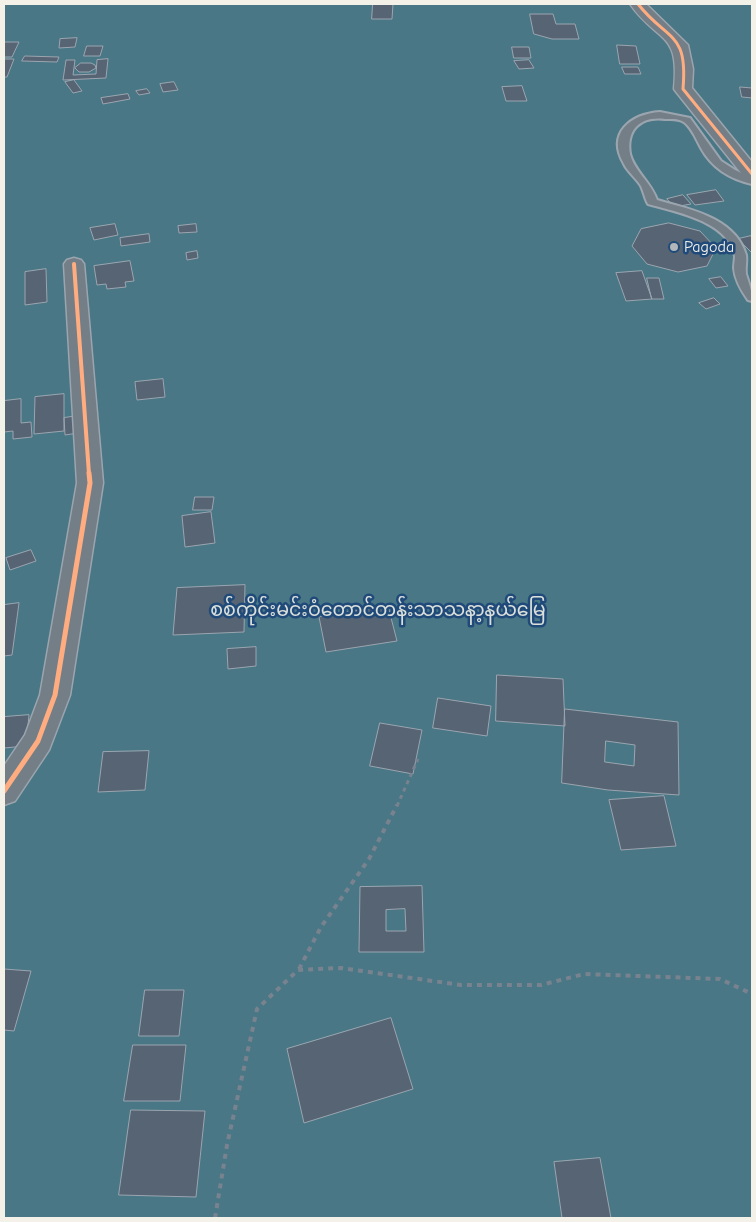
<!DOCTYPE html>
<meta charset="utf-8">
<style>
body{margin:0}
#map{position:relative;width:756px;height:1222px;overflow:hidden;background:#344b65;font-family:"Comic Neue",sans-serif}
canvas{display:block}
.frame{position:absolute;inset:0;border:5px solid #f4f1e8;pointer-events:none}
</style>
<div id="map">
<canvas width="756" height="1222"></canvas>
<div class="frame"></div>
</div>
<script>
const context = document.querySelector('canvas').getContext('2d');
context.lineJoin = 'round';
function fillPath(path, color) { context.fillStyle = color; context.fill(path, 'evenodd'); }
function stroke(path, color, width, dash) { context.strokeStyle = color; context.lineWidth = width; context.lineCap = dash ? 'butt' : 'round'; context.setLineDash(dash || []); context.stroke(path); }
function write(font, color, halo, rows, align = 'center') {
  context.font = font + ' "Comic Neue","Noto Sans Myanmar",sans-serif'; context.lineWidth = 5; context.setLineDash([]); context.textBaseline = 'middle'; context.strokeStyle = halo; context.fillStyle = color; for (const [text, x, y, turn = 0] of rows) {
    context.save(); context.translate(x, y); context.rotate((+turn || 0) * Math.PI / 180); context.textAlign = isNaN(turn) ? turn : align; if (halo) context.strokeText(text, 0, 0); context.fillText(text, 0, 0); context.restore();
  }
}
const green = new Path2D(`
 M4,4h748v1214h-748z`);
const building = new Path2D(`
 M373,4h20l-1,15h-20z
 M530,14h23l3,10h19l4,15h-27l-18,-5z
 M77,38l-2,9 -16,1 1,-9z
 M4,42h15l-7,15h-8z
 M617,45l19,1 4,18h-20z
 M87,46h16l-3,10h-16z
 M512,47h17l2,11h-17z
 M25,56l34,1 -2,5 -35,-1z
 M4,59h10l-7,18h-3z
 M108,59l-2,19 -43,2 3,-20h9l-2,15 23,-1 1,-14z
 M529,60l5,8 -15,1 -5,-8z
 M81,63h10l4,2 1,3 -7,4h-10l-4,-4z
 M622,67h16l3,7h-16z
 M74,80l8,11 -9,2 -8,-11z
 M174,82l4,8 -15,2 -3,-8z
 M522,86l5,15h-21l-4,-14z
 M740,87l12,1v10l-10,-1z
 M147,89l3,4 -11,2 -3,-4z
 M128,94l2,5 -27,5 -2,-6z
 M716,190l8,11 -29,4 -8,-10z
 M683,195l8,9 -17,3 -7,-8z
 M669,223l31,8 16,17 -9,18 -29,6 -31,-8 -15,-18 9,-17z
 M115,224l3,11 -24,5 -4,-12z
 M196,224l1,8 -18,1 -1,-7z
 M149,234l1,8 -29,4 -1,-8z
 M751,236l1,2v15l-14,-14z
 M197,251l1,7 -11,2 -1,-7z
 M130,261l4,20 -9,1 1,5 -19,2 -1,-5 -9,1 -3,-19z
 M46,269l1,33 -22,3v-33z
 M642,271l10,28 -26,2 -10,-28z
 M721,277l7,9 -12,2 -7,-9z
 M647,278h12l5,21h-12z
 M714,298l6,6 -14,5 -7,-6z
 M163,379l2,18 -28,3 -2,-18z
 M64,394v37l-30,3 1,-37z
 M21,399v24l10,-1 1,15 -19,2v-8l-9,1v-31z
 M77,416l1,17 -13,2 -1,-17z
 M195,497h19l-2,13h-19z
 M211,512l4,31 -30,4 -3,-31z
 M31,550l5,11 -26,9 -4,-12z
 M245,585l-1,47 -71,3 4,-47z
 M19,603l-7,52 -8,1v-51z
 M388,606l9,35 -71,11 -7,-35z
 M256,647v19l-28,3 -1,-20z
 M497,675l66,4 2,47 -69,-5z
 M438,698l53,8 -4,30 -54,-8z
 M565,709l113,13 1,73 -71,-5 -46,-7z
 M29,715l-3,31 -22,2v-31z
 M380,723l42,7 -9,44 -43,-8z
 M606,741l29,4 -1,21 -29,-4z
 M149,751l-4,39 -47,2 5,-40z
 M664,796l12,50 -55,4 -12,-50z
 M422,886l2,66h-65l1,-65z
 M405,909l1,22h-20v-21z
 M4,969l27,2 -17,60 -10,-1z
 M145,990h39l-5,46h-40z
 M391,1018l22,71 -109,34 -17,-74z
 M133,1045h53l-6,56h-56z
 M131,1110l74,1 -9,86 -77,-2z
 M600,1158l11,60h-49l-8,-56z`);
const pathFar1 = new Path2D(`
 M397,806l21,-47`);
const path = new Path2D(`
 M299,969l22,-42 48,-68 28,-54
 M215,1218l12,-73 30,-136 41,-39 43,-2 120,17h80l43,-11 136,5 32,15`);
const lane = new Path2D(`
 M660,112l30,6 31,43 14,9 17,8v6c-22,-5 -40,-16 -51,-36 -5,-9 -9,-20 -17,-26 -6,-4 -13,-3 -19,-3 -24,-3 -39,10 -35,35 4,17 21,28 27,46 31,9 78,17 89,55 1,6 -1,13 0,19 3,10 6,16 6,27l-4,-1c-7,-10 -13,-20 -14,-32 0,-4 1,-8 1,-12 -7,-35 -59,-44 -87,-52 -3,-5 -4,-12 -7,-18 -5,-8 -13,-14 -17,-22 -18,-31 7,-50 36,-52z`);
const street = new Path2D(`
 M630,4h16l42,41 5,24 -1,19 60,74v18l-7,-2 -68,-85 -3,-4c6,-59 -16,-45 -44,-85z
 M74,258l7,2 3,4 19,219 -33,212 -21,55 -34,51 -11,4v-39l21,-31 15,-40 37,-212 -13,-219 3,-4z`);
const cyclewayFar2 = new Path2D(`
 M638,4c30,38 50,27 45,85l69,85`);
const cyclewayFar1 = new Path2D(`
 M74,264l15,210`);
const cycleway = new Path2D(`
 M4,791l34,-50 17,-46 35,-212 -1,-10`);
const markers = [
 [674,247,5,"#b1b7ba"]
];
const farPoinames = [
 ["Pagoda",684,247]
];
const parkNames = [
 ["စစ်ကိုင်းမင်းဝံတောင်တန်းသာသနာ့နယ်မြေ",378,611]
];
fillPath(green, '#497785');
fillPath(building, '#576474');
stroke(building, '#9ba5af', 1);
stroke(lane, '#9ba5af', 4);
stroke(street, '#9ba5af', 3);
stroke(pathFar1, '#78838f', 3, [4, 4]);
stroke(path, '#78838f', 4, [5, 5]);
fillPath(lane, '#737e87');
fillPath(street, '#737e87');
stroke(cyclewayFar2, '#ffac80', 3);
stroke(cyclewayFar1, '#ffac80', 4);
stroke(cycleway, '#ffac80', 5);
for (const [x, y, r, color] of markers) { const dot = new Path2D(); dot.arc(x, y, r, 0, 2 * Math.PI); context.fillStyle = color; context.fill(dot); stroke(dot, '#1f4a7a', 2); }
write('16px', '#f4f1e8', '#1f4a7a', farPoinames, 'left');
write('19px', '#dbe0da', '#1f4a7a', parkNames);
</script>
